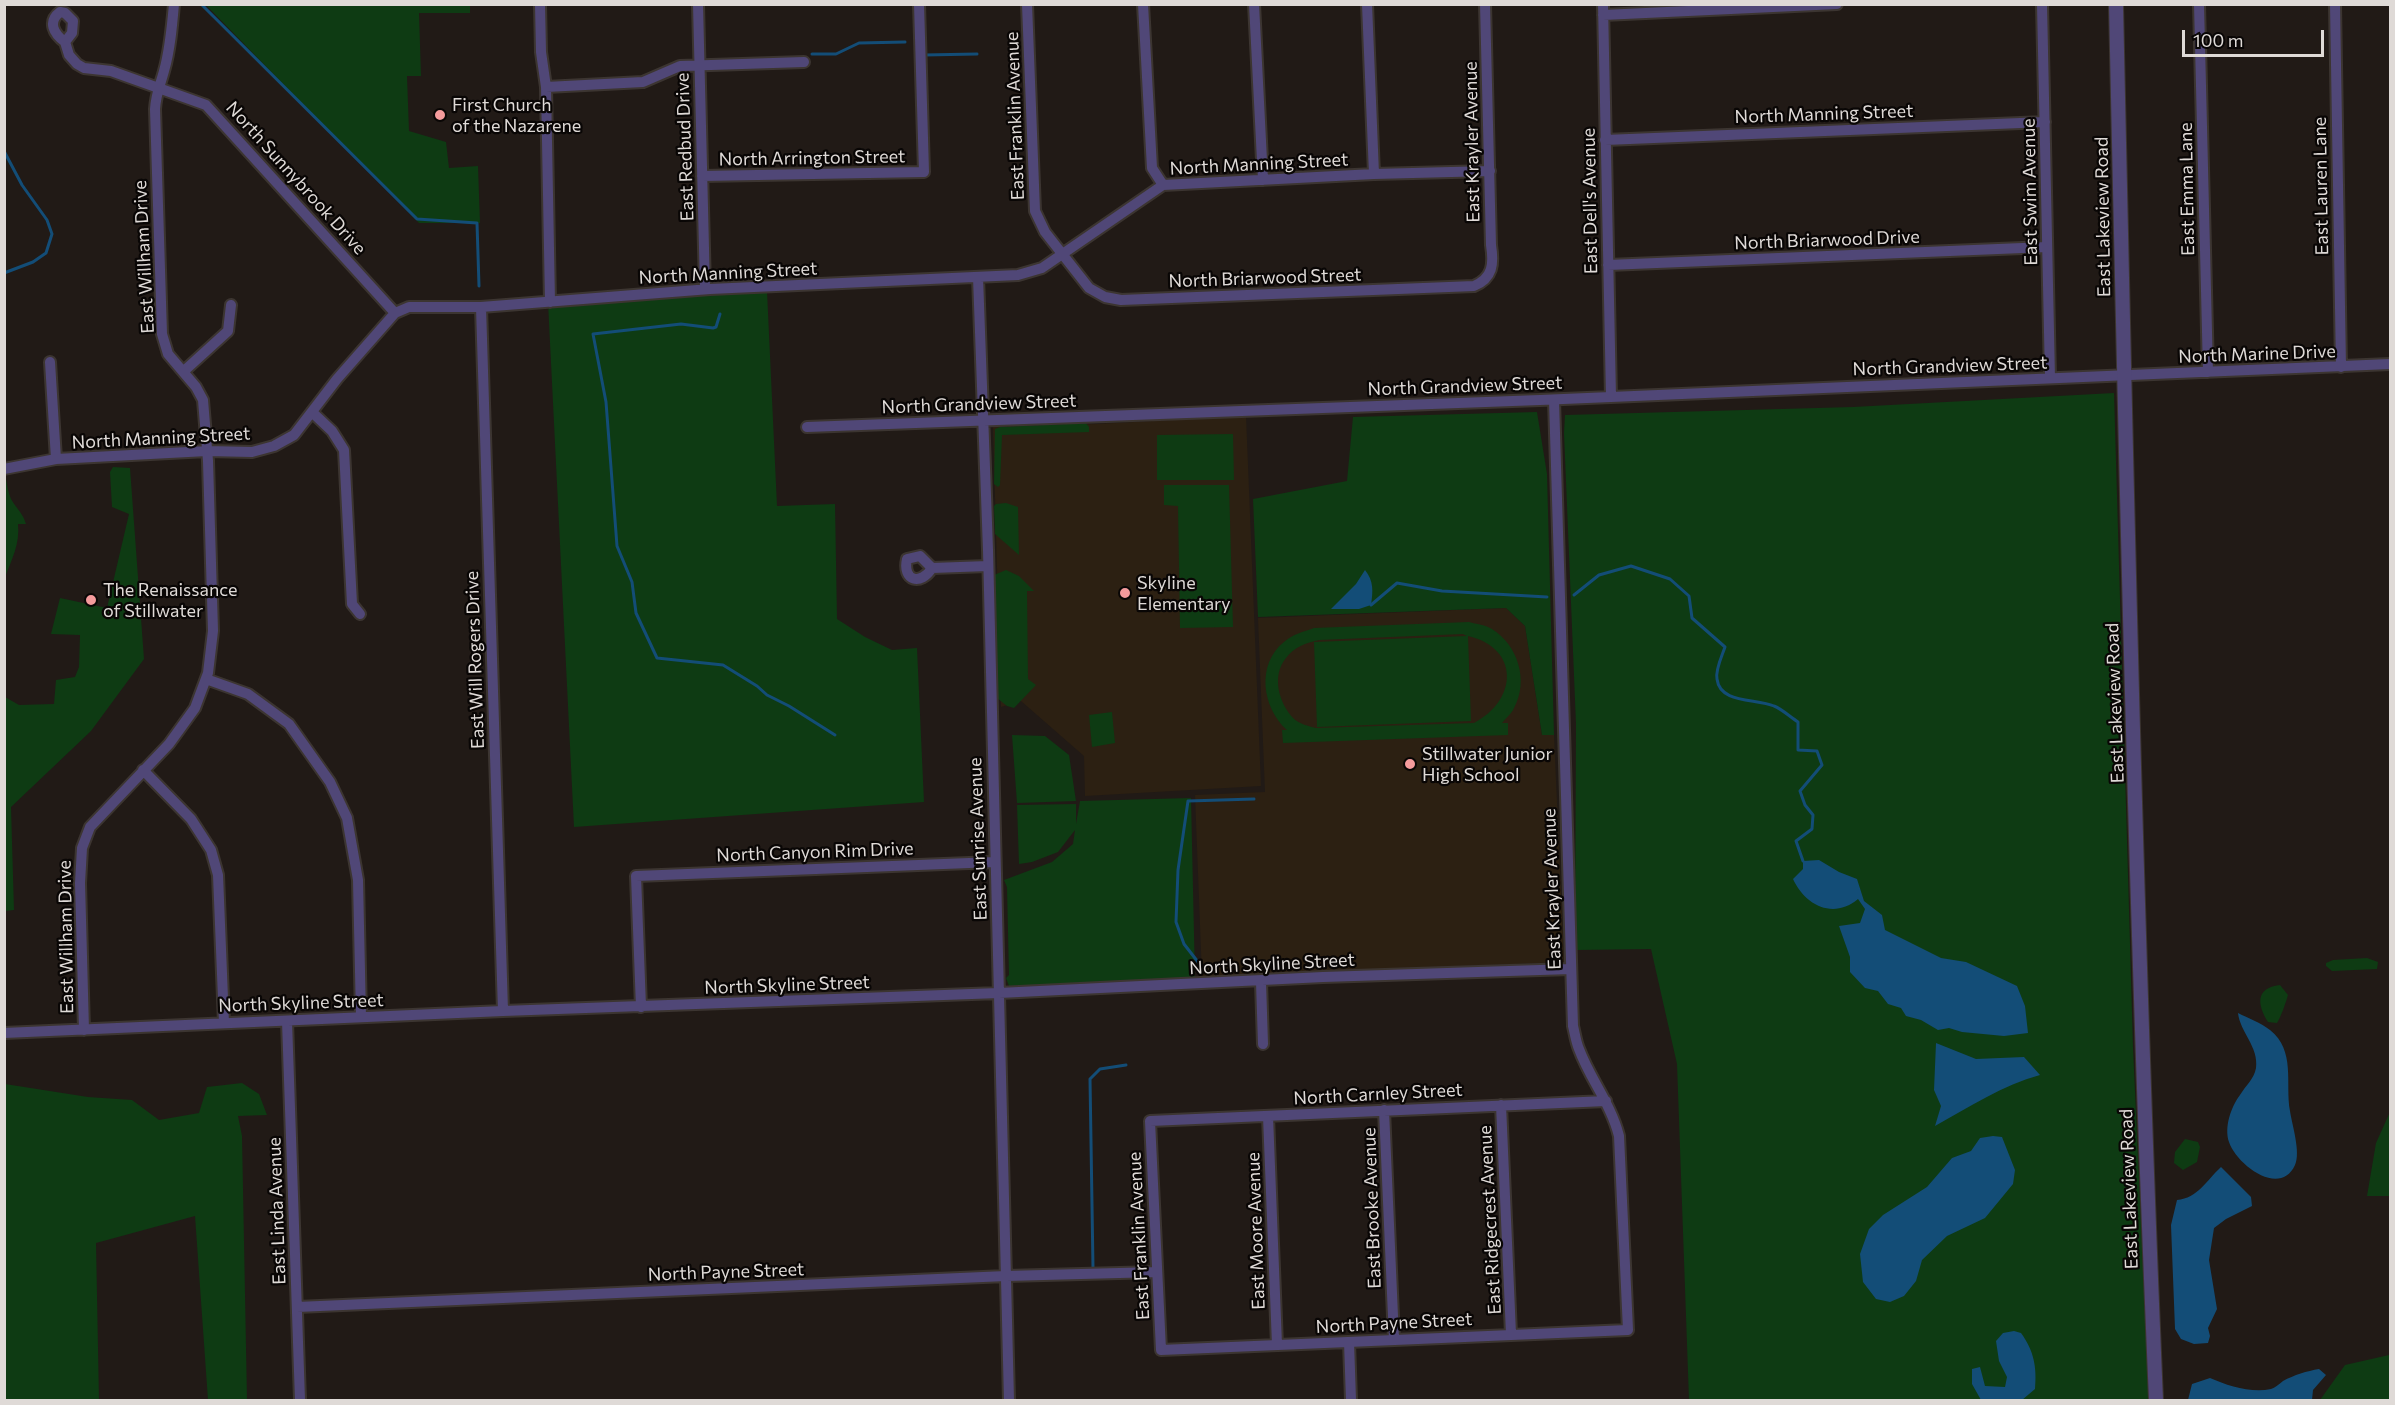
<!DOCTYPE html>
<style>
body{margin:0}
#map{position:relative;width:2395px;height:1405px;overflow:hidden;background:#211a16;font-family:Commissioner,sans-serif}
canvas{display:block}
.frame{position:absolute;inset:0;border:6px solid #dfdad7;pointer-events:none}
.scale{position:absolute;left:2182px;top:30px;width:142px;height:27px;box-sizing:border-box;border:3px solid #dfdad7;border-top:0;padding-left:8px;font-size:18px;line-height:21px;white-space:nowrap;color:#dfdad7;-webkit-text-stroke:4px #090605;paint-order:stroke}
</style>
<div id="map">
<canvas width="2395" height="1405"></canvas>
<div class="frame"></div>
<div class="scale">100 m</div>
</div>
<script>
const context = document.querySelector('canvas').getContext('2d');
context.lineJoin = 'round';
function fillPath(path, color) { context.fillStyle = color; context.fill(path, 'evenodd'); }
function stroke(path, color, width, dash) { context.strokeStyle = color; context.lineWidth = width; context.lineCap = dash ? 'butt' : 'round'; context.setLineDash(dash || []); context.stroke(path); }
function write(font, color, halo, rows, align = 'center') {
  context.font = font + ' Commissioner,sans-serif'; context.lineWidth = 4.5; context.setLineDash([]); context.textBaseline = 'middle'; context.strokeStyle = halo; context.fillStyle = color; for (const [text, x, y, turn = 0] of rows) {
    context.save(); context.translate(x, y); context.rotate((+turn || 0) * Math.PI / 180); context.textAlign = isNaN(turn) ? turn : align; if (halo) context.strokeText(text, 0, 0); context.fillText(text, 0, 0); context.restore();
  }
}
const education = new Path2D(`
 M1246,416l15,370 -176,10 -1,-40 -63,-55 -20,6 -8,-280 104,-3z
 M1506,608l19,18 17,109h12l10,227 -362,15 -7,-182 70,-3 -7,-174z`);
const green = new Path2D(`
 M206,5h264v8h-51l2,63h-14l2,55 37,11 3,26 29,-2 2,57h-61z
 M767,291l10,215 58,-2 2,115 28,18 27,13 25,-2 7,154 -350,25 -26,-525z
 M2114,393l19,654 16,353h-460l-12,-336 -26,-115 -76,1 1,-226 -12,-291 1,-18 288,-8z
 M1537,412l10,62 7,261h-12l-17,-109 -19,-18 -248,9 -5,-118 94,-18 6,-64z
 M1086,423l3,4v5l-87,3 -2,50 -2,2 -4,-3 1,-55 5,-2z
 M1233,434l1,46h-77v-45z
 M113,467l17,1 14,191 -53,72 -80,76 3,103 -9,1v-214l14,8 35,-1 2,-24 19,-3 4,-10 1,-32 -29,-1 9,-36 47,10 22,-94 -17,-7 -2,-35z
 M4,471c3,10 3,18 7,28 5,9 12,14 15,25h-8c2,20 -6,35 -13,53z
 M1164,485h65l4,142 -53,1 -2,-122 -14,-1z
 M1006,503l12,4 1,48 -24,-21 -1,-28 2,-2z
 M1006,570l13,6 15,15h-7l1,88 8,6 -22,23 -7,-2 -10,-8 -3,-123z
 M1469,622c7,2 17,3 23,7 26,16 37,52 22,79 -2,5 -8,10 -12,15h6v12l-225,8 -1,-13h5c-25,-22 -31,-66 -3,-88 9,-8 19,-10 30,-14zM1463,634l4,2 -153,6 3,85 154,-6 -3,-85c52,12 50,64 6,87l-158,5c-8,-2 -16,-4 -22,-9 -15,-15 -23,-43 -8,-61 8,-11 20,-15 33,-18z
 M1112,712l3,31 -23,4 -3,-32z
 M1012,735l33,1 24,19 7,46 -59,2z
 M1191,798l4,181 -186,7 -3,-8 3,-3 -2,-88 -3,-7 48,-18 21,-18 2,-14 -17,22 -26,10 -13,2 -2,-59 59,-1v20l4,-23z
 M2367,958l11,4 -1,7 -45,2 -6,-5v-3l7,-3z
 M2280,985l8,10c-2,7 -7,22 -11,28l-9,-1c-10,-16 -14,-34 12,-37z
 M242,1083l17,11 8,21 -29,1 4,20 5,264h-39l-13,-184 -99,27 3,157h-94v-316l83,13 44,3 27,20 40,-7 8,-26z
 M2390,1112v84h-23l9,-53z
 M2185,1139l13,3 2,5 -3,15 -14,8 -9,-7 1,-11z
 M2390,1353v47h-70l25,-35 44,-10z`);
const water = new Path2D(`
 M1365,570c9,11 8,22 6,35l-12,4h-28l25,-25z
 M1819,860l20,12 18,7 7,22 18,14 3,15 56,28 25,4 51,24 8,20 3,27 -24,3 -42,-4 -13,-4 -11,2 -17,-10 -15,-4 -5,-8 -13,-4 -10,-13 -13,-3 -15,-16v-15l-11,-31 21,-3 5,-14 -7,-10c-25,21 -53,6 -65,-20l10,-10v-8z
 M2238,1013c10,5 23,10 32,17 26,21 15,53 20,81 2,14 11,41 5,54 -15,33 -59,-1 -66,-23 -5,-15 2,-35 11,-47 6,-10 14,-16 16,-27 3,-21 -16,-36 -18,-55z
 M1936,1043l40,16 48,-2 16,18c-37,10 -71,32 -105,51l6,-20 -7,-16z
 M1993,1136l9,1 13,33 -2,14 -28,34 -38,18 -25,24 -6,21 -12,15 -14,6 -14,-3 -13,-17 -3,-28 9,-25 14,-14 44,-28 25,-29 19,-7 9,-13z
 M2221,1167l30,30 1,9 -26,13 -12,9 -5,32 8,49 -9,19 2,8 -2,7 -14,1 -13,-5 -6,-10 -4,-104 6,-25c21,-2 29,-19 44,-33z
 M2014,1331l7,2c13,18 16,34 14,56l-13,11h-41l-9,-16v-15l8,-2 5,19 20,1 2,-10 -8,-16 -3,-20 7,-8z
 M2319,1369l7,6 -13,15 -1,10h-124l4,-16 18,-6c18,8 41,15 61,11 4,-1 8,-5 12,-8 11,-6 24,-10 36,-12z`);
const stream = new Path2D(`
 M201,4l216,215 60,4 2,63
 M812,54h24l23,-11 46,-1
 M924,55l53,-1
 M4,151l18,34 25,35 5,14 -6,19 -13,9 -29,11
 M720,314l-4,13 -3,1 -32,-4 -88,10 13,68 11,144 15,36 4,31 21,45 66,7 34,21 10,9 22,11 46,29
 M1574,595l25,-20 32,-9 39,13 19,17 3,22 33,29c-3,9 -10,23 -8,32 3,25 39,19 57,27 8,3 16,11 24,16v28l19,1 5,14 -22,26 5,14 8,10 -1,14 -16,12 7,20
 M1371,605l26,-22 45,8 105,6
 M1200,967l-2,-5 -14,-18 -8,-22 2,-52 10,-69 66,-2
 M1093,1268l-3,-189 10,-10 26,-4`);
const minor = new Path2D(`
 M540,4l1,48 5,35 4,215
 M698,4l7,285
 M1027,4l8,207 10,21 44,56 16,9 16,3 353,-14c19,-8 20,-22 17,-41l-6,-241
 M1143,4l9,164 11,17
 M1254,4l9,176
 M1367,4l7,170
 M1603,4l8,393
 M2042,4l8,374
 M2199,4l9,368
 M2335,4l6,363
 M60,12l5,1 8,8 -1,12 -7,9c-11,-8 -18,-20 -5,-30z
 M1603,15l234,-11
 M65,42l4,13 8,9 7,4 27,3 95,34 189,208
 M546,87l97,-5 37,-16 124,-4
 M1605,140l440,-18
 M702,176l222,-4 -5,-168
 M1608,265l439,-18
 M978,277l10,273 21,850
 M481,307l22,704
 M50,362l6,97
 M184,371l44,-40 3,-26
 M1554,400l19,626c2,8 3,16 6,23 11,30 32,55 40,87l9,194 -467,20 -11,-229 456,-20
 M313,413l19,18 12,19 8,154 8,10
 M807,427l733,-27 850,-36
 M4,469l52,-10 151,-8 45,1 22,-6 20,-11 43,-56 58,-66 14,-6h72l229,-18 308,-14 24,-7 121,-83 211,-11 116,-3
 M920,556l12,12c-11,18 -30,13 -25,-9z
 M932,568l56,-2
 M206,679l42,15 41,30 41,58 17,36 11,62 3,137
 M143,770l48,49 20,31 7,25 6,148
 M1261,982l2,62
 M641,1007l-5,-131 359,-14
 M287,1021l13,379
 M84,1030l-4,-147 2,-35 8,-21 79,-83 26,-36 13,-35 5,-42 -5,-170 -5,-61 -7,-13 -28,-33 -6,-20 -7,-225c1,-16 5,-23 9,-38 6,-21 8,-44 10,-67
 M4,1033l499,-22 496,-18 324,-16 248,-8
 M1501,1105l10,229
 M1384,1110l10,229
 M1268,1116l9,229
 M297,1307l709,-31 151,-4
 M1349,1342l2,58`);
const tertiary = new Path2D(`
 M2116,4c10,466 20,931 40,1396`);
const markers = [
 [440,115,6,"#f59b9c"],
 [1125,593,6,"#f59b9c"],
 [91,600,6,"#f59b9c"],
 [1410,764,6,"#f59b9c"]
];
const poiNames = [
 ["First Church",452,105],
 ["of the Nazarene",452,126],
 ["Skyline",1137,583],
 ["Elementary",1137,604],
 ["The Renaissance",103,590],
 ["of Stillwater",103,611],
 ["Stillwater Junior",1422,754],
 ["High School",1422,775]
];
const streetNames = [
 ["North Manning Street",1824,114,-2],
 ["East Franklin Avenue",1015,116,-92],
 ["East Krayler Avenue",1472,142,-91],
 ["East Redbud Drive",685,147,-92],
 ["North Arrington Street",812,158,-1],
 ["North Manning Street",1259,164,-3],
 ["North Sunnybrook Drive",296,178,48],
 ["East Lauren Lane",2321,186,-91],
 ["East Emma Lane",2187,189,-91],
 ["East Swim Avenue",2030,192,-91],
 ["East Dell's Avenue",1590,201,-91],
 ["East Lakeview Road",2103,217,-91],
 ["North Briarwood Drive",1827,240,-2],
 ["East Willham Drive",144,257,-93],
 ["North Manning Street",728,273,-3],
 ["North Briarwood Street",1265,278,-2],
 ["North Marine Drive",2257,354,-2],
 ["North Grandview Street",1950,366,-2],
 ["North Grandview Street",1465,386,-2],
 ["North Grandview Street",979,404,-2],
 ["North Manning Street",161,438,-3],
 ["East Will Rogers Drive",475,660,-92],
 ["East Lakeview Road",2115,703,-92],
 ["East Sunrise Avenue",978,839,-92],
 ["North Canyon Rim Drive",815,852,-2],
 ["East Krayler Avenue",1552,889,-92],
 ["East Willham Drive",66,937,-91],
 ["North Skyline Street",1272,964,-3],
 ["North Skyline Street",787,985,-2],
 ["North Skyline Street",301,1003,-2],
 ["North Carnley Street",1378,1094,-3],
 ["East Lakeview Road",2129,1189,-92],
 ["East Brooke Avenue",1372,1208,-92],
 ["East Linda Avenue",277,1211,-92],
 ["East Ridgecrest Avenue",1490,1220,-93],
 ["East Moore Avenue",1256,1231,-92],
 ["East Franklin Avenue",1139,1236,-93],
 ["North Payne Street",726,1272,-2],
 ["North Payne Street",1394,1323,-3]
];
fillPath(education, '#2c2012');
fillPath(green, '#0e3b13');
fillPath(water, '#134d77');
stroke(stream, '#134d77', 3);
stroke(minor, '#3c3531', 14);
stroke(tertiary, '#3c3531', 16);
stroke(minor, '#504777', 10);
stroke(tertiary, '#504777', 14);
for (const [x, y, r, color] of markers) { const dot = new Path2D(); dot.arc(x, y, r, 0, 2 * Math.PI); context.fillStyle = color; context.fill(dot); stroke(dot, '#090605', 2); }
write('18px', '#dfdad7', '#090605', poiNames, 'left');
write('18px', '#dfdad7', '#090605', streetNames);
</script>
